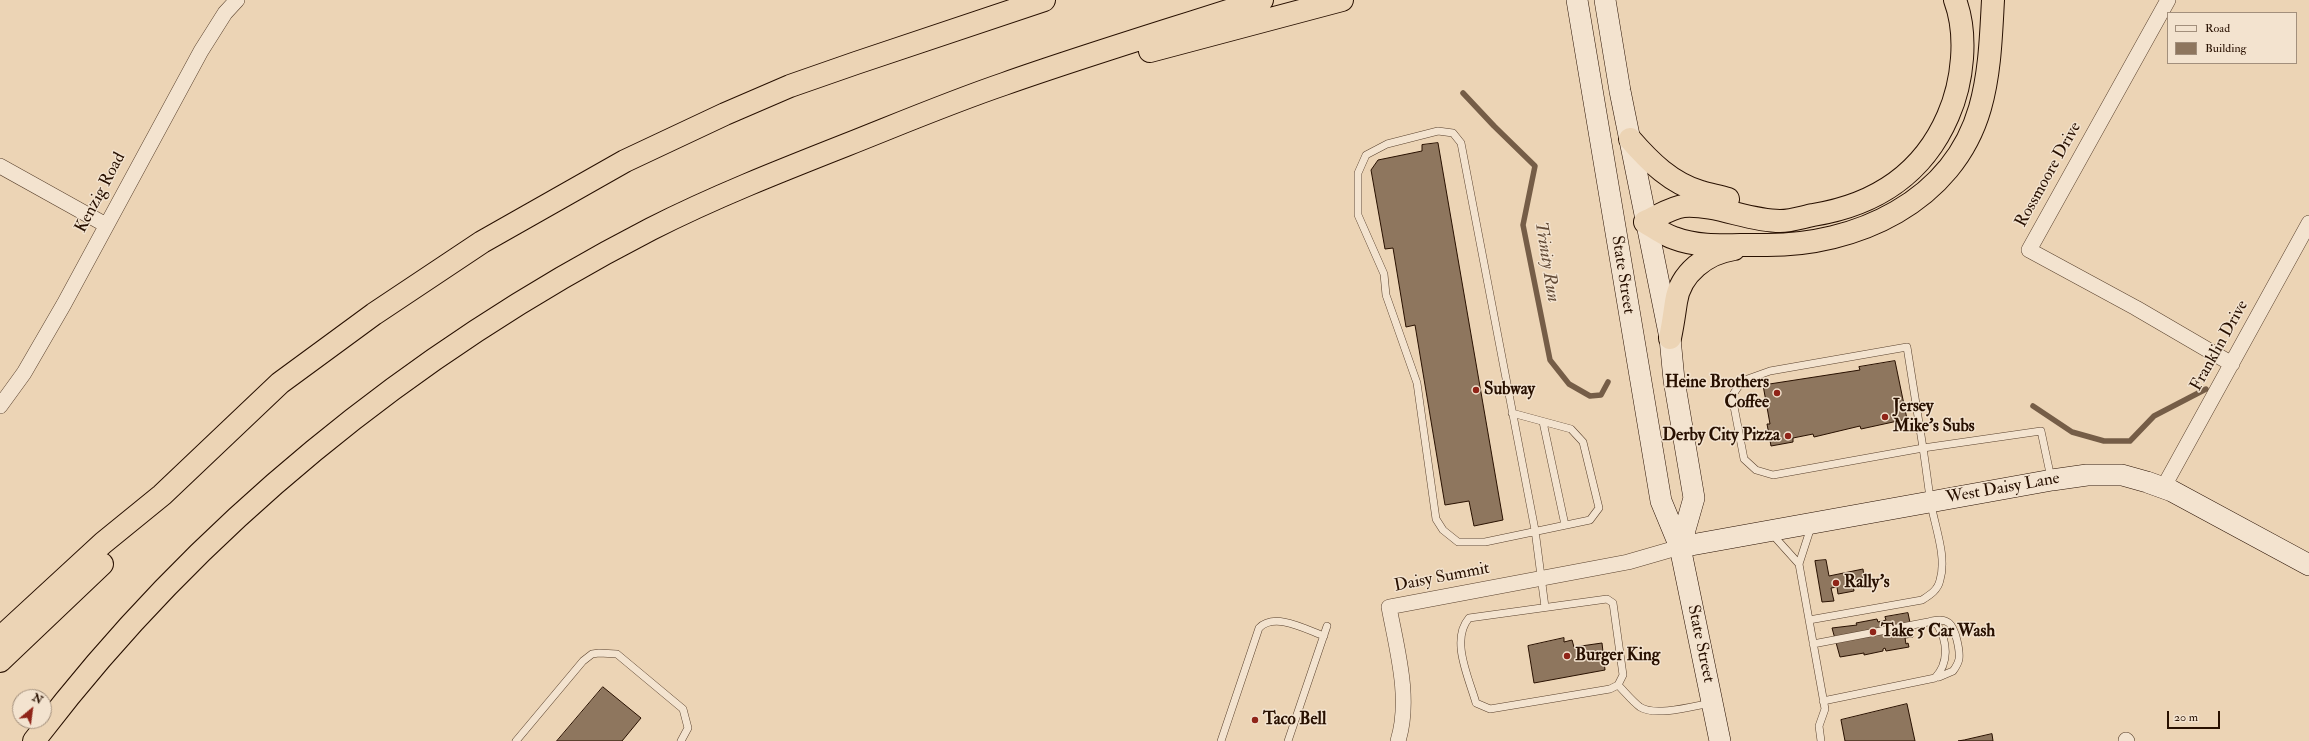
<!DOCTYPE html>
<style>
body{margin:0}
#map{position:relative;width:2309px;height:741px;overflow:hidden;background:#ecd4b5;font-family:"IM FELL Double Pica",serif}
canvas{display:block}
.legend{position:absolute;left:2167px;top:12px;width:130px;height:52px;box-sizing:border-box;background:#f3e3cf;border:1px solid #a28f7c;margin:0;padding:5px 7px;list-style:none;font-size:12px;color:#281000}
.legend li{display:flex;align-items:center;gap:8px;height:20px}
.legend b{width:20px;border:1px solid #a28f7c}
.north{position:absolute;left:12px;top:689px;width:40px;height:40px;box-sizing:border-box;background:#f3e3cf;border:1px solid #a28f7c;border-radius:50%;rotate:29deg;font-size:11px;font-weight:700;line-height:16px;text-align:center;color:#281000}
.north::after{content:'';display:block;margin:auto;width:14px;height:18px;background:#8f2418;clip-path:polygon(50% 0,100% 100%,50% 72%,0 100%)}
.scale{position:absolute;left:2167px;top:711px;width:53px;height:18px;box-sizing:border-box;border:2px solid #281000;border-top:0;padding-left:5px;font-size:12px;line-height:14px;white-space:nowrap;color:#281000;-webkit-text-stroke:3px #f3e3cf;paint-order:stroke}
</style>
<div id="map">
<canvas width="2309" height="741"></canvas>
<ul class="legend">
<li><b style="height:5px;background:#f3e3cf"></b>Road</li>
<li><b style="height:11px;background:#8e765e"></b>Building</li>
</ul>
<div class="north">N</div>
<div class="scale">20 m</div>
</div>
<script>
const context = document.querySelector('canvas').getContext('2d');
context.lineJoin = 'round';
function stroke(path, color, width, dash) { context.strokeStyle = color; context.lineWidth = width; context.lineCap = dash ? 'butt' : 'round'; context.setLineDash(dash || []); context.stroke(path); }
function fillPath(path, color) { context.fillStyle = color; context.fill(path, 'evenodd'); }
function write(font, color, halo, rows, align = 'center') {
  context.font = font + ' "IM FELL Double Pica",serif'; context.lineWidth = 3; context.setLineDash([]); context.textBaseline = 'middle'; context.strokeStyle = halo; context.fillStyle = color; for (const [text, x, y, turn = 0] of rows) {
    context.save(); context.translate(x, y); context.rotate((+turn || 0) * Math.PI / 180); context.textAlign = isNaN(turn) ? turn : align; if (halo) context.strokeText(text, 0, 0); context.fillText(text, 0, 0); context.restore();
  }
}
const stream = new Path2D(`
 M1463,93l31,33 41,40 -12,59 27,135 19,24 21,12 11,-1 7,-13
 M2033,406l39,26 32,9h26l24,-25 52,-27`);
const building = new Path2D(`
 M1438,143l65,377 -29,6 -5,-25 -24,4 -30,-180 -9,2 -13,-79 -8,1 -14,-79 7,-10 44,-9v-6z
 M1895,361l12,58 -46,10 -1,-3 -46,11 -1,-3 -20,4v4l-22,4 -4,-22h3l-7,-39 97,-15 -1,-3z
 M1826,560l3,16 34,-7 1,8 -12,3 2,11 -16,3 -1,-7 -6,1 3,13 -12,1 -7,-41z
 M1908,613l5,24 -8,1 1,6 2,-1 1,4 -23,4 -1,-3 -2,1v2l-19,4v-2l-24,4 -8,-29 25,-3 -1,-2 21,-4 1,3 8,-2 -1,-3z
 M1564,638v4l8,-2 2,7 28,-4 3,27 -71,13 -6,-37z
 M603,687l38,31 -19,23h-65z
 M1907,704l8,37h-70l-4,-21z
 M1992,734l1,7h-35l6,-1z`);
const lane = new Path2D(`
 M1907,347l16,101 -150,27 -17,-5 -12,-11 -12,-63 10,-15 28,-10z
 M1512,413l59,16 12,13 16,66 -9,12 -105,22h-27l-15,-12 -7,-11 -19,-136 -31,-88 -2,-21 -26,-59v-42l8,-18 21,-11 51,-13 15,2 8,10 74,387 10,77
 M1543,422l22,103
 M1811,527l-12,37 26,145 -6,17 2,15
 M1772,534l27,30
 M1607,599l6,4 10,72 -5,10 -8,4 -120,20 -14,-6c-7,-25 -26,-63 -7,-85z
 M1809,620l113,-20c8,-5 16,-10 18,-20 7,-23 -5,-53 -9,-76 -3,-19 -5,-37 -8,-56l118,-17 10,47
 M1931,621c7,-1 13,-2 18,2 7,6 11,28 10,36 -1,5 -3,8 -6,12l-14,6
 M1813,644l115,-22 9,2c11,18 12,39 -2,54l-112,23
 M1618,685c7,7 14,16 22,22 15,10 54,-1 71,-4
 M516,741l67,-80 9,-7 7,-1 18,1 66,55 5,19 -7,13
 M1221,741l38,-113c16,-16 46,1 65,8
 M1288,741l39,-115`);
const street = new Path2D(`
 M2168,0l-139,250 107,58 96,56
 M0,166l106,59
 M0,406l24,-33 40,-69 137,-253 24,-38 12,-13
 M2163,488l146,-265
 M2126,740l1,1
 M1398,741c13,-42 -1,-91 -9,-134l239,-45 52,-15`);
const secondary = new Path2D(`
 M1577,0l84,501 19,46 40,194
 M1605,0l15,91 50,247 4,42 20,118 -14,49
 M1680,547l372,-67 35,-5h35l25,7 25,9 137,74`);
const highway = new Path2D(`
 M1150,51l192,-51
 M1630,139c20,23 41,44 71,53 9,3 18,4 27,7
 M1645,222c10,6 19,13 29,16 28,11 62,6 90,7 92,1 189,-43 216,-137 10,-35 11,-72 13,-108
 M1645,222c12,-5 27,-15 39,-16 33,-2 64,15 96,15 11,0 23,-4 33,-6 62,-10 110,-41 135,-99 15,-34 20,-81 7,-116
 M1670,338c3,-14 4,-23 6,-36 4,-29 31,-49 58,-53
 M0,638l103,-95 59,-48 118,-112 94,-69 108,-72 143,-81 100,-47 65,-28 66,-23 188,-63
 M0,661l102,-97
 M34,741c162,-214 378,-389 617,-512 63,-32 129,-58 195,-84 53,-21 105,-43 158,-61 85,-30 172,-56 258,-84`);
const markers = [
 [1476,390,4,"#8f2418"],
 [1777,393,4,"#8f2418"],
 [1885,417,4,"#8f2418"],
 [1788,436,4,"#8f2418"],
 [1836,583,4,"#8f2418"],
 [1873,632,4,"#8f2418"],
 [1567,656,4,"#8f2418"],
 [1255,720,4,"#8f2418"]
];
const streetNames = [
 ["Rossmoore Drive",2049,175,-61],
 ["Kenzig Road",101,193,-62],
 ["State Street",1622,275,81],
 ["Franklin Drive",2220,346,-61],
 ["West Daisy Lane",2003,489,-10],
 ["Daisy Summit",1442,578,-11],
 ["State Street",1700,644,78]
];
const poiNames = [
 ["Heine Brothers",1769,383,"right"],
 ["Coffee",1769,403,"right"],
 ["Subway",1484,390],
 ["Jersey",1893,407],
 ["Mike's Subs",1893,427],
 ["Derby City Pizza",1780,436,"right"],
 ["Rally's",1844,583],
 ["Take 5 Car Wash",1881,632],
 ["Burger King",1575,656],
 ["Taco Bell",1263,720]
];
const waterNames = [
 ["Trinity Run",1546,262,81]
];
stroke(stream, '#755d47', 5.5);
fillPath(building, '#8e765e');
stroke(building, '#281000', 1);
stroke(lane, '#59412d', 8);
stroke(street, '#59412d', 16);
stroke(secondary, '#281000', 22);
stroke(highway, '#281000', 24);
stroke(lane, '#f3e3cf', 7);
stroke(street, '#f3e3cf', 15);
stroke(secondary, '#f3e3cf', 21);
stroke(highway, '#ecd4b5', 22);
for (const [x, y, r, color] of markers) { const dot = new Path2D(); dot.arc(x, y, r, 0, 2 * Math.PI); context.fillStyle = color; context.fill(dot); stroke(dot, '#f3e3cf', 1.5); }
write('17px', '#281000', '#f3e3cf', streetNames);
write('bold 17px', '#281000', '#f3e3cf', poiNames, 'left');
write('italic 18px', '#624a36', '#f3e3cf', waterNames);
</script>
